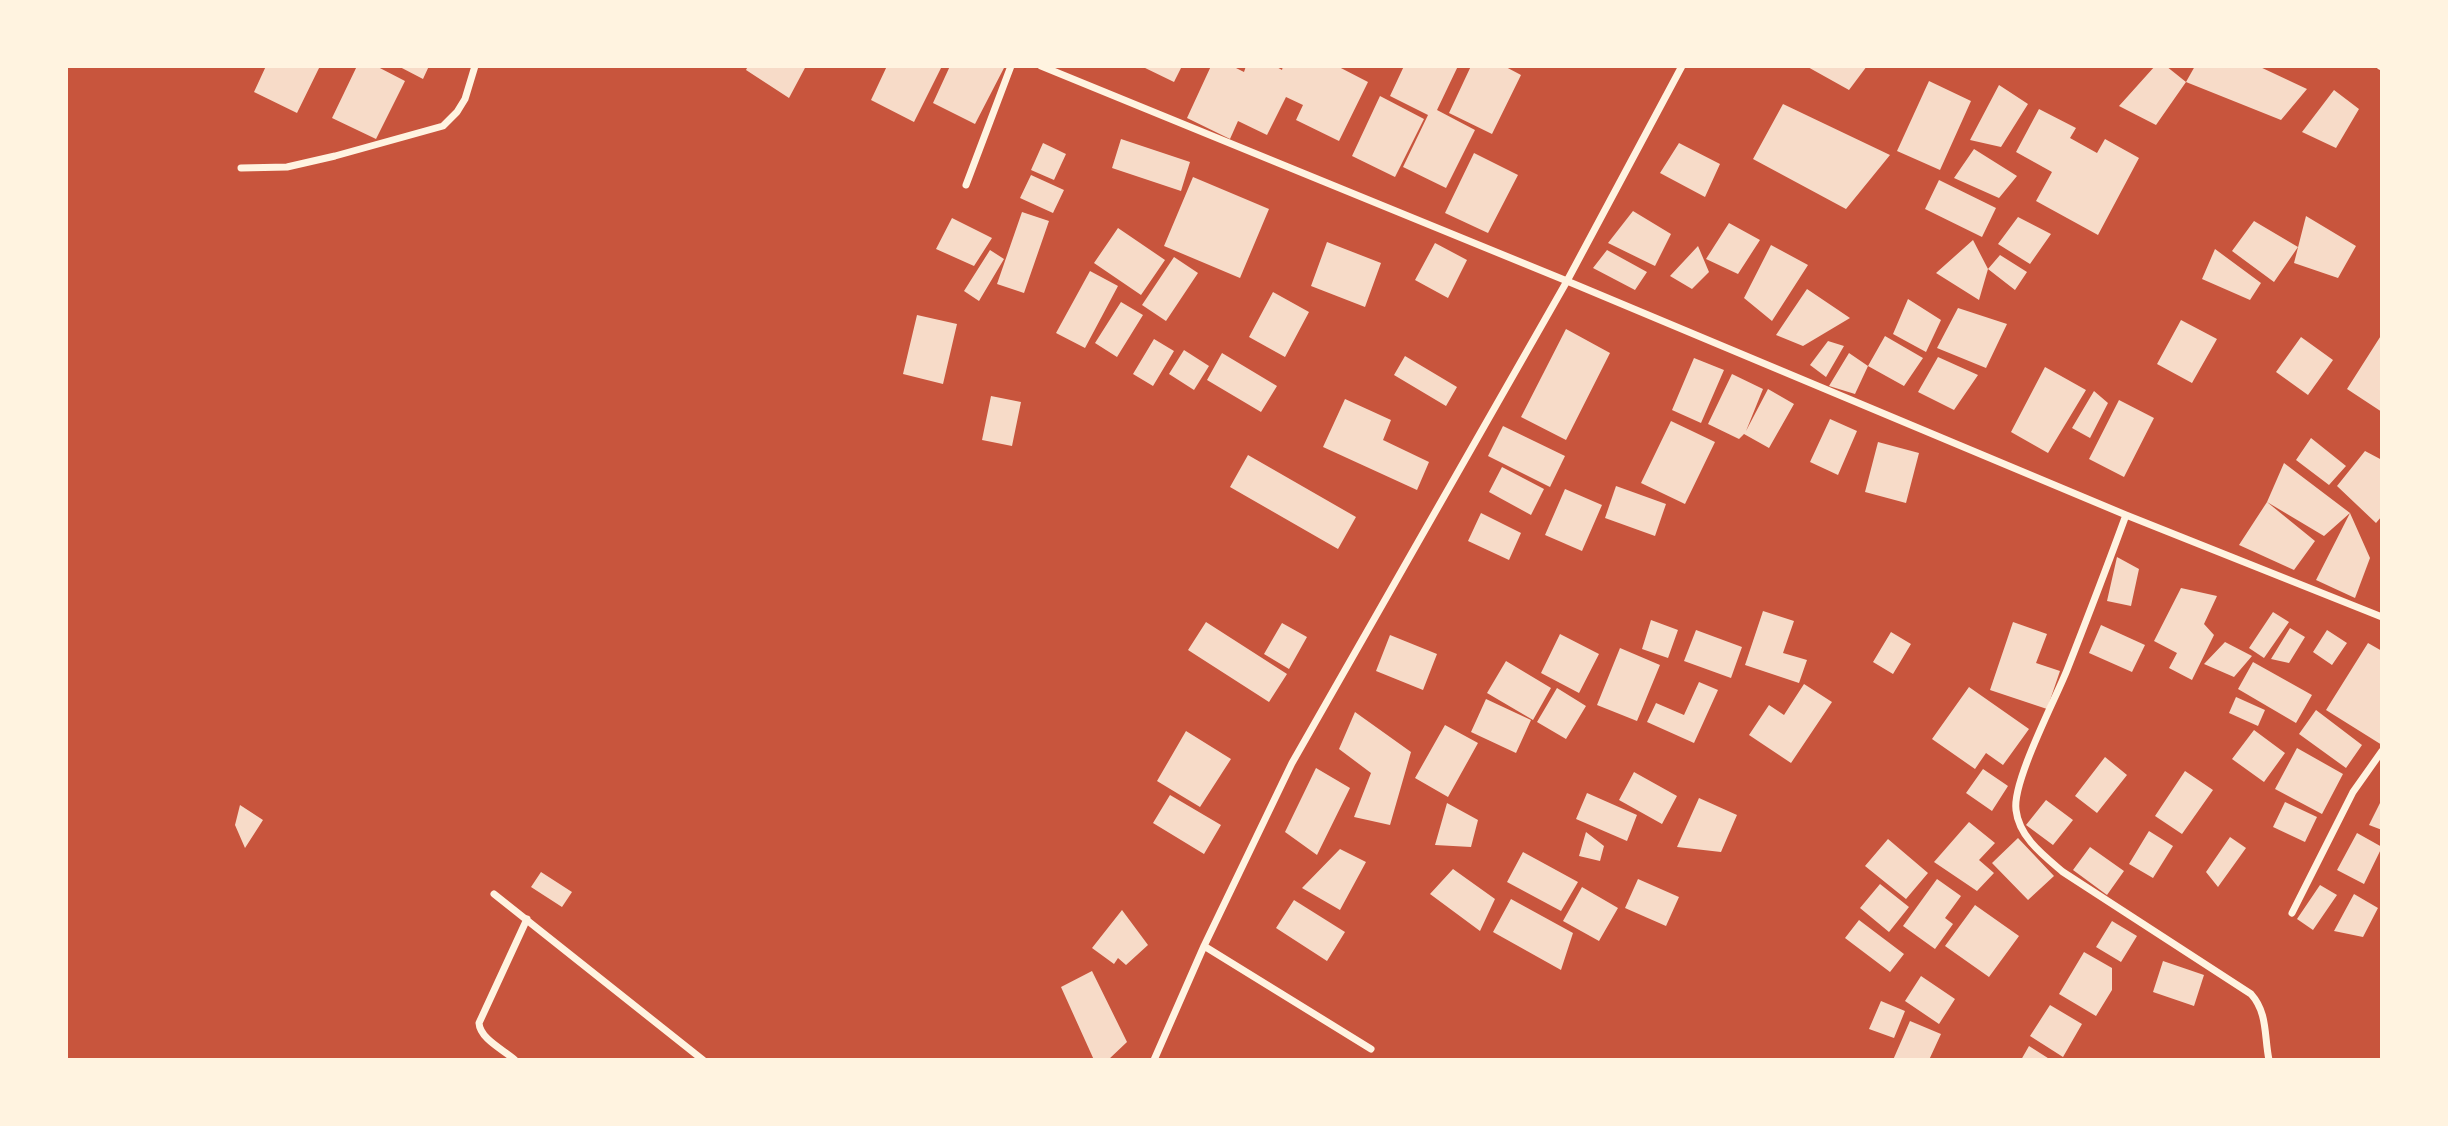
<!DOCTYPE html>
<style>
body{margin:0}
#map{position:relative;width:2448px;height:1126px;overflow:hidden;background:#c8553d;font-family:Commissioner,sans-serif}
canvas{display:block}
.frame{position:absolute;inset:0;border:68px solid #fff3e0;pointer-events:none}
</style>
<div id="map">
<canvas width="2448" height="1126"></canvas>
<div class="frame"></div>
</div>
<script>
const context = document.querySelector('canvas').getContext('2d');
context.lineJoin = 'round';
function fillPath(path, color) { context.fillStyle = color; context.fill(path, 'evenodd'); }
function stroke(path, color, width, dash) { context.strokeStyle = color; context.lineWidth = width; context.lineCap = dash ? 'butt' : 'round'; context.setLineDash(dash || []); context.stroke(path); }
const building = new Path2D(`
 M266,66h54l-23,47 -43,-21z
 M357,66h19l29,15 -29,58 -44,-21z
 M398,66h31l-6,13z
 M748,66h58l-17,32 -43,-28z
 M887,66h55l-28,56 -43,-22z
 M950,66h55l-30,58 -42,-21z
 M1141,66h41l-8,16z
 M1211,66h21l12,6 2,-6h29l7,4 1,-4h54l31,16 -29,59 -43,-21 7,-15 -17,-8 -19,38 -29,-14 -8,18 -43,-21z
 M1404,66h54l-21,44 38,20 -29,58 -43,-21 25,-52 -38,-19z
 M1471,66h33l17,9 -29,59 -43,-21z
 M1806,66h61l-18,24z
 M2155,66h11l20,16 -30,43 -37,-19z
 M2195,66h63l49,23 -26,31 -95,-38z
 M1929,81l42,20 -31,69 -43,-19z
 M1999,85l29,19 -27,43 -31,-7z
 M2334,90l25,19 -23,39 -34,-16z
 M1380,96l44,23 -29,58 -43,-21z
 M1783,104l107,51 -44,54 -93,-50z
 M2039,109l37,19 -6,10 27,15 8,-14 34,19 -41,77 -62,-34 16,-29 -36,-20z
 M1121,139l69,23 -9,29 -69,-23z
 M1043,143l23,11 -12,26 -23,-10z
 M1679,143l41,21 -15,33 -45,-24z
 M1974,149l43,27 -18,22 -45,-20z
 M1474,153l44,22 -30,58 -43,-20z
 M1031,175l33,15 -11,23 -33,-15z
 M1193,177l76,32 -29,69 -76,-32z
 M1939,180l57,28 -14,29 -57,-28z
 M1633,211l38,23 -16,32 -47,-23z
 M1022,212l27,9 -25,72 -27,-9z
 M2306,216l50,30 -18,32 -44,-15z
 M2018,217l33,17 -21,30 -32,-20z
 M952,218l40,20 -18,28 -38,-17z
 M2254,221l44,26 -24,35 -42,-31z
 M1729,223l31,17 -22,34 -32,-15z
 M1118,228l47,32 -24,35 -47,-32z
 M1973,240l15,29 12,-14 27,17 -12,18 -27,-21 -9,31 -43,-27z
 M1327,242l54,21 -16,44 -54,-21z
 M1435,243l32,17 -19,38 -33,-18z
 M1771,245l37,20 -36,56 -28,-23z
 M1698,246l11,26 -17,17 -22,-13z
 M2215,249l46,34 -11,17 -48,-21z
 M990,250l14,9 -25,42 -15,-10z
 M1607,250l40,22 -12,18 -42,-22z
 M1174,257l24,16 -32,48 -24,-16z
 M1090,271l28,15 -33,62 -29,-15z
 M1807,289l43,29 -47,28 -27,-11z
 M1273,292l36,20 -24,45 -36,-20z
 M1908,299l33,21 -15,32 -33,-18z
 M1121,302l22,13 -26,42 -22,-14z
 M1958,308l49,16 -21,44 -49,-20z
 M917,315l40,9 -14,60 -40,-10z
 M2181,320l36,19 -25,44 -35,-19z
 M1566,329l44,24 -44,87 -45,-23z
 M2382,334v78l-35,-23z
 M1885,336l38,22 -19,28 -36,-20z
 M2301,337l32,23 -25,35 -32,-23z
 M1154,339l20,12 -21,35 -20,-12z
 M1828,341l16,5 -18,31 -16,-12z
 M1184,350l25,16 -15,24 -25,-16z
 M1222,353l55,33 -16,26 -54,-32z
 M1849,353l19,13 -13,28 -26,-8z
 M1405,356l52,31 -11,19 -52,-31z
 M1938,357l40,18 -24,35 -36,-18z
 M1694,358l30,12 -23,53 -29,-13z
 M2045,367l41,23 -38,63 -37,-21z
 M1732,374l31,15 -17,42 22,-42 26,15 -25,44 -25,-14 -5,5 -31,-15z
 M2094,391l14,12 -18,35 -18,-10z
 M991,396l30,6 -9,44 -30,-6z
 M1345,399l46,21 -8,20 46,22 -12,28 -94,-43z
 M2119,400l35,18 -30,59 -35,-18z
 M1830,419l27,12 -19,44 -28,-13z
 M1671,421l44,21 -30,62 -44,-21z
 M1503,426l62,30 -15,31 -62,-31z
 M2311,438l35,28 -17,19 -33,-25z
 M1878,442l41,11 -13,50 -41,-11z
 M2365,451l17,9v56l-6,7 -39,-37z
 M1248,455l108,62 -18,32 -108,-62z
 M2284,463l66,50 -26,23 -57,-34z
 M1502,467l42,22 -13,26 -42,-23z
 M1616,486l50,18 -11,32 -50,-18z
 M1565,489l37,16 -20,46 -37,-16z
 M2267,502l48,39 -21,29 -55,-25z
 M1481,513l40,20 -12,27 -41,-19z
 M2350,513l20,45 -15,40 -39,-18z
 M2117,557l22,12 -8,37 -24,-5z
 M2181,588l36,8 -13,28 10,11 -22,45 -23,-12 8,-15 -23,-12z
 M1763,611l31,10 -11,32 24,7 -8,23 -54,-18z
 M2273,612l16,10 -25,36 -15,-10z
 M1651,620l27,10 -10,28 -26,-9z
 M1206,622l81,52 -18,28 -81,-52z
 M2013,622l34,12 -11,29 24,8 -13,38 -57,-19z
 M1282,623l25,14 -18,32 -25,-15z
 M2101,625l44,20 -13,27 -43,-19z
 M2290,628l15,9 -16,26 -18,-4z
 M1696,630l46,17 -11,31 -47,-17z
 M2327,630l20,13 -15,22 -19,-13z
 M1891,632l20,12 -18,30 -20,-12z
 M1560,634l39,20 -20,39 -38,-20z
 M1390,635l47,19 -14,36 -47,-19z
 M2225,642l27,14 -18,21 -30,-13z
 M2368,643l14,8v94l-56,-35z
 M1620,648l40,17 -23,56 -40,-16z
 M1506,661l45,27 -18,32 -46,-27z
 M2253,662l59,33 -16,28 -58,-34z
 M1699,682l19,8 -24,53 -47,-21 9,-19 28,12z
 M1804,684l28,18 -41,61 -42,-28 20,-30 15,10z
 M1969,687l60,42 -26,36 -17,-12 -11,16 -43,-30z
 M1557,688l29,18 -20,33 -29,-17z
 M2236,697l29,13 -7,16 -29,-13z
 M1486,699l45,21 -15,33 -45,-21z
 M2316,710l46,35 -16,23 -47,-34z
 M1355,712l56,40 -21,73 -36,-8 17,-44 -32,-24z
 M1445,725l33,18 -30,54 -33,-19z
 M2254,730l31,23 -21,29 -32,-23z
 M1186,731l45,28 -31,48 -43,-26z
 M2297,748l46,26 -21,40 -47,-25z
 M2105,757l22,18 -30,38 -22,-17z
 M1316,768l34,20 -33,67 -32,-23z
 M1983,769l25,17 -16,25 -26,-18z
 M2185,771l28,19 -31,44 -27,-18z
 M1634,772l43,24 -15,28 -43,-24z
 M1587,793l50,22 -10,26 -51,-22z
 M1170,795l51,30 -17,29 -51,-31z
 M1699,798l38,17 -16,37 -44,-5z
 M2382,799v31l-13,-5z
 M2046,800l27,20 -20,25 -27,-20z
 M2285,802l32,15 -12,25 -32,-15z
 M1447,803l31,17 -7,27 -36,-2z
 M240,805l23,15 -18,28 -10,-23z
 M1969,822l26,21 -16,17 15,13 -17,18 -43,-29z
 M2149,831l24,15 -20,32 -24,-14z
 M1586,832l18,14 -4,15 -21,-5z
 M2357,833l25,14 -18,37 -27,-14z
 M2230,837l16,11 -28,39 -12,-15z
 M2018,838l36,38 -26,24 -36,-37z
 M1888,839l40,34 -22,26 -41,-33z
 M2090,847l34,24 -17,24 -34,-25z
 M1340,849l26,13 -26,48 -38,-22z
 M1523,852l55,30 -17,29 -54,-29z
 M1453,869l42,30 -15,32 -50,-37z
 M541,872l31,20 -10,15 -31,-20z
 M1638,879l41,18 -13,29 -41,-18z
 M1937,879l24,17 -16,22 8,6 -18,25 -32,-23z
 M1880,884l29,23 -20,25 -29,-24z
 M2320,885l17,10 -24,35 -16,-11z
 M1582,887l36,21 -19,33 -36,-20z
 M2354,894l24,14 -15,29 -29,-6z
 M1511,899l62,34 -12,37 -68,-38z
 M1294,900l51,32 -18,29 -51,-33z
 M1975,905l44,31 -30,41 -44,-31z
 M1122,910l26,35 -22,20 -8,-7 -4,6 -22,-16z
 M1859,920l45,34 -14,18 -45,-34z
 M2112,921l25,15 -16,26 -25,-15z
 M2084,952l28,16v22l-16,26 -37,-22z
 M2163,961l41,14 -10,31 -41,-14z
 M1092,971l35,71 -19,18h-14l-33,-73z
 M1921,976l34,23 -16,25 -34,-23z
 M1881,1001l24,10 -11,27 -25,-9z
 M2050,1005l32,19 -19,33 -33,-21z
 M1910,1021l31,13 -12,26h-36z
 M2029,1046l22,14h-30z`);
const minor = new Path2D(`
 M1041,66l526,215 559,234 256,102
 M2380,66l2,1
 M241,168l46,-1 48,-11 108,-30 14,-14 8,-13 10,-33
 M966,185l45,-119
 M2126,515c-19,52 -39,104 -59,155 -12,30 -55,112 -51,140 3,27 27,45 47,62l188,122c17,19 13,42 18,66
 M494,894l209,166
 M2292,913l61,-121 29,-41
 M1204,946l167,103
 M515,1060c-11,-10 -35,-21 -36,-37l48,-104
 M1154,1060l50,-114 88,-183 275,-482 115,-215`);
fillPath(building, '#f7dbc8');
stroke(minor, '#fff3e0', 7);
</script>
